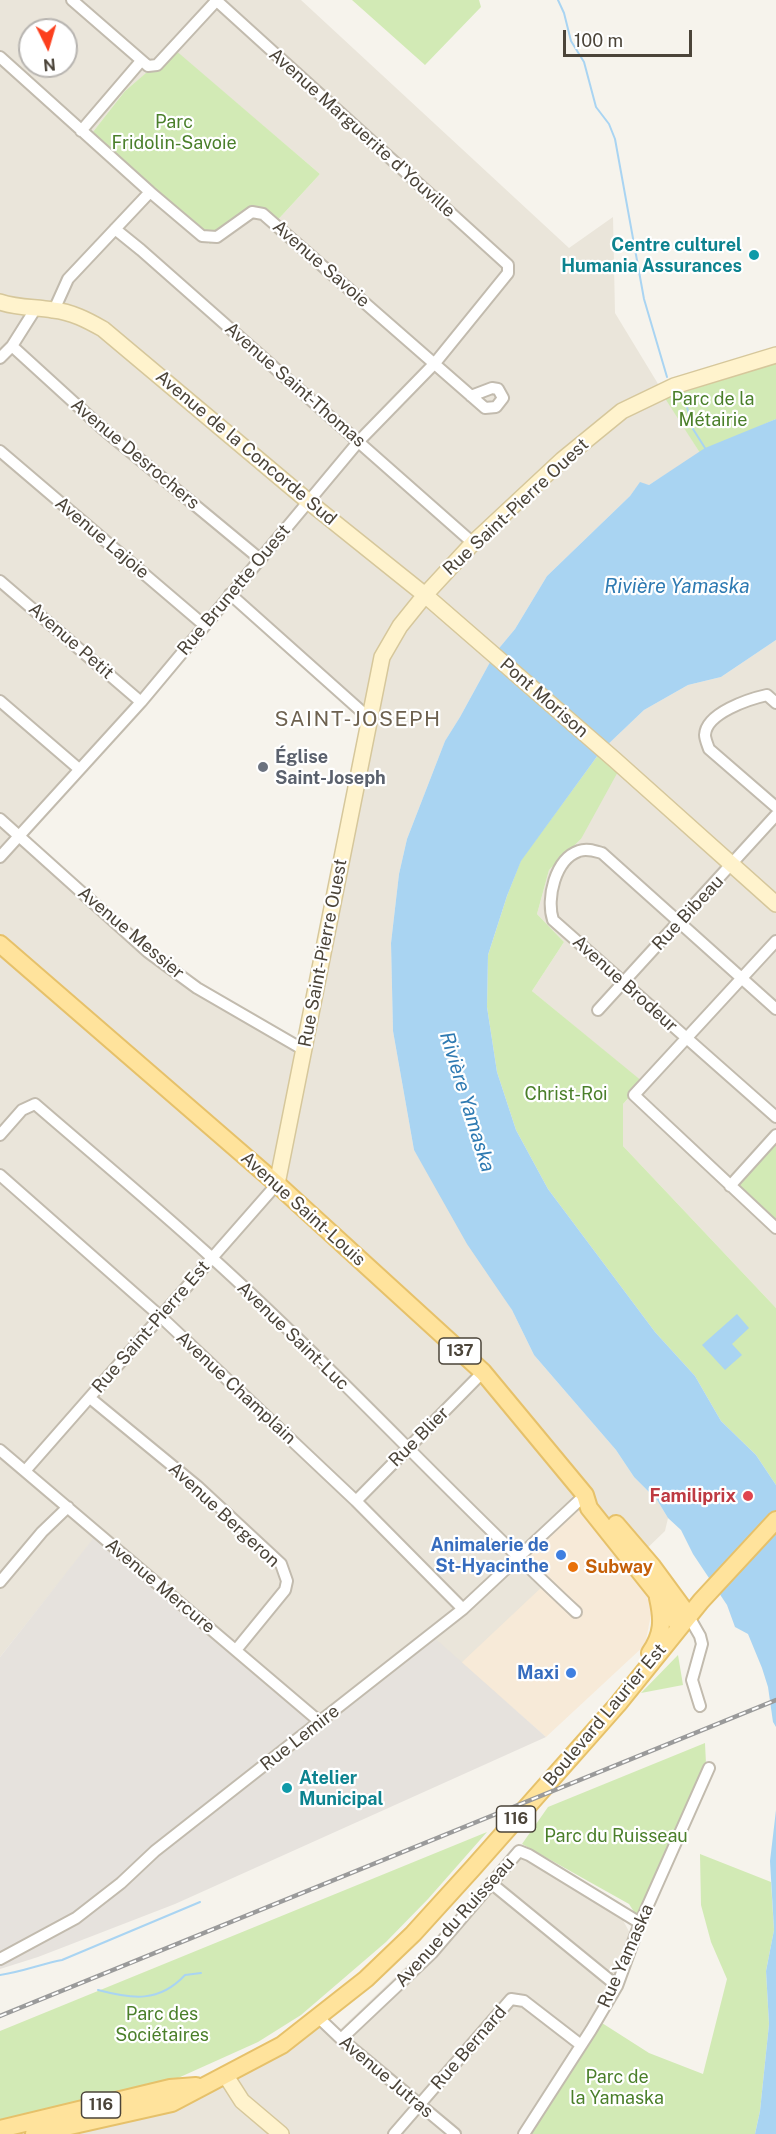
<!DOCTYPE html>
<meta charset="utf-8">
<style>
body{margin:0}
#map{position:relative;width:776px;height:2134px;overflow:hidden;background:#f6f3ec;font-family:"Public Sans",sans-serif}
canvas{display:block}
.north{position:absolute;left:18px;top:18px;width:60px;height:60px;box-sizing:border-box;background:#fff;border:2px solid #b7b4b0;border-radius:50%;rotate:175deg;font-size:16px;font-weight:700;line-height:24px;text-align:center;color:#4b4439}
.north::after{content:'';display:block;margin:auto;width:21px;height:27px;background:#fc3f1d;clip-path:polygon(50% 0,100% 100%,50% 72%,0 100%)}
.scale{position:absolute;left:563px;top:30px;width:129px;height:27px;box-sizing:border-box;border:3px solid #4b4439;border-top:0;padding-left:8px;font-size:18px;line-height:21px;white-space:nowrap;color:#4b4439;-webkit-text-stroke:4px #fff;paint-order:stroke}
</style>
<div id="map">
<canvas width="776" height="2134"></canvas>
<div class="north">N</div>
<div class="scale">100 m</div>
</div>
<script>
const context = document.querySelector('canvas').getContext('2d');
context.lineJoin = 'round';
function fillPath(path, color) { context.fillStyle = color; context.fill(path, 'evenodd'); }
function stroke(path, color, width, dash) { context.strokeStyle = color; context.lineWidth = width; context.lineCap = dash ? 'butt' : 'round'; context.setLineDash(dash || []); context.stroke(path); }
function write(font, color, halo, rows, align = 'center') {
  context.font = font + ' "Public Sans",sans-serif'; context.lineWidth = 4.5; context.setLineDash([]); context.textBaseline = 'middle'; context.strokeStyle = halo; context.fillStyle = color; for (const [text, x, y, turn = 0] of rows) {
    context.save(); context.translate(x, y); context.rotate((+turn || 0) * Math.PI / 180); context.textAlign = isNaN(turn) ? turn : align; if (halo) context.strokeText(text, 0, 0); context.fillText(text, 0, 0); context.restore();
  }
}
const residential = new Path2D(`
 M0,0h301l268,248 44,-31 2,96 85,140 -51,32 -9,-2 -10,13 -83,80 -32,53 -20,24 -35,64 -15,24 -38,98 -8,35 -8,69 2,88 21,119 98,160 22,45 82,95 18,27 23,23 11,18 -3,13 -170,164 -176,29 -222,-189 -97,122zM30,30h36v36h-36zM174,50l146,124 -46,50 -22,-19 -43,39 -124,-102 40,-51zM229,598l143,122 -68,326 -147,-84 -139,-122z
 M776,640v668l-153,-162v-42l20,-21 -111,-92 32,-49 -27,-28 12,-44 32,-31 20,-88 43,-41 44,-25 33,-8z
 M520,1858l97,51 16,30 -57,113 -54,82h-498l64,-14 126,-41 104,-59 14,17z`);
const commercial = new Path2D(`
 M580,1500l74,99 -9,46 -99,92 -85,-74 84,-79 -26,-25z`);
const industrial = new Path2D(`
 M96,1535l220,186 114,-87 116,103 -371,167 -137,53 -38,12v-312z`);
const green = new Path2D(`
 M352,0h127l2,7 -56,58z
 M174,49l146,125 -46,50 -23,-19 -41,39 -125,-102 40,-51z
 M776,355v64l-76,34 -39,-61z
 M601,751l19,17 -39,71 -32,31 -12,44 27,28 -32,49 111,91 -20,22v42l153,162v177l-20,-30 -35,-34 -26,-45 -40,-44 -107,-143 -32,-59 -19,-58 -10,-65 1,-52 19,-59 14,-36z
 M776,1133v97l-49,-43z
 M678,1655l5,30 -42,8z
 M705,1743l1,21 -68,154 -9,-14 -107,-60 26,-37z
 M487,1832l-59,67 -42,43 -85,73 -43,27 -80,36 -32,6 -65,22 -81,17v-92z
 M700,1854l71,28 3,48 -8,41 3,53 -9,87 -5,23h-226l73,-111 47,30 54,21 24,-95 -16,-37 -10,-37z`);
const water = new Path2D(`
 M776,419v221l-55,37 -33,8 -44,25 -43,41 -80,110 -14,35 -19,59 -1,52 10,65 19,58 32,59 107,143 40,44 26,45 35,34 20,30v242l-3,-5 -5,-35 -6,-19 -14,-34 -13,-7 -8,-22 -34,-51 -12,-24 -13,-12 -11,-18 -23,-23 -18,-27 -82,-95 -22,-45 -45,-66 -53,-94 -21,-119 -2,-88 8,-69 8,-35 38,-98 15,-24 35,-64 20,-24 32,-53 83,-80 10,-14 9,3 56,-37z
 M737,1314l12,14 -17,16 10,11 -17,15 -23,-25z
 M776,1810v324h-21l5,-23 9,-87 -3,-53 8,-41 -4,-69z`);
const stream = new Path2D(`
 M558,0l6,13 7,28 13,21 12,45 13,17 6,15 29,160 23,78
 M685,400l8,29 12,19
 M0,1975c22,-3 41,-11 62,-15l138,-58
 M98,1990c34,9 61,13 87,-15l16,-2`);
const street = new Path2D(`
 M72,0l76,66 9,-1 60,-65
 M0,57l150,135 52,44 15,1 35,-25 11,2 222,194 11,-1 7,-9 -5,-9 -6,-1 -21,8
 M81,131l60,-70
 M115,229l26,21 332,293
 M54,310l14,-31 82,-87
 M12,346l91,83 157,130
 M0,358l12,-12 24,-38
 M0,451l204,174
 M0,581l141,121
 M230,594l140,125
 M0,701l79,68
 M776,703l-9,-8c-18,4 -61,18 -62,40 0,4 3,11 4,14l67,58
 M0,819l148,133 49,36 107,62
 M0,857l141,-155 218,-261 76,-78 73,-90v-8l-291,-264
 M776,941l-142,154 142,133
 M776,1009l-174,-156c-7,-2 -15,-5 -23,-2 -24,8 -33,48 -26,69l223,197
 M598,1010l178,-195
 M0,1135l22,-25 13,-6c59,51 118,100 175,152 126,114 241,240 366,356
 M0,1175l160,141 196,185 107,108
 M730,1186l46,-51
 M90,1398l107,88 84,78 6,17 -2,9 -49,60
 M0,1450l320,272
 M25,1471l252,-287
 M356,1501l127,-129
 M0,1582l42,-50 26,-25
 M688,1615l12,21 2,8 -10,36 8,26
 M491,1883l126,103
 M0,1959l76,-41 45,-35 34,-32 308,-242 122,-114
 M319,2018l22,21 114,95
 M341,2039l91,-86 87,-102 10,4 111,68
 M394,2134l117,-135 13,2 57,44
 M524,2134l67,-104 26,-44 23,-63 69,-155`);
const secondary = new Path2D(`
 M0,302c18,6 35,5 53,8 19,2 34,10 50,19l206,173 116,93 190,165 161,144
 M277,1184l105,-527 18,-31 25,-31 48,-52 89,-83 60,-49 52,-25 102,-31
 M226,2076l16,25 39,33`);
const primary = new Path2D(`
 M0,944l277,240 206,188 102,123 4,13 67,84 23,34
 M616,1524l36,42 36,49
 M650,1653c13,-19 13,-33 8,-55
 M0,2129l170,-41 26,-2
 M34,2134l138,-31 110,-58 84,-66 47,-45 60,-66 145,-164 83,-103 75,-81`);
const rail = new Path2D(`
 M0,2016l776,-316`);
const markers = [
 [754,255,6,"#0f9aa8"],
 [263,767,6,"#6b7280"],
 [748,1496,6,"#e0444e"],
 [561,1555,6,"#3f7fe0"],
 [573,1567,6,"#e8710a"],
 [571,1673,6,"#3f7fe0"],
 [287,1788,6,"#0f9aa8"]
];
const shields = [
 [460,1351,42],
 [516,1819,39],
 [101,2105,39]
];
const shieldNames = [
 ["137",460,1351],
 ["116",516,1819],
 ["116",101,2105]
];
const parkNames = [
 ["Parc",174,122],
 ["Fridolin-Savoie",174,143],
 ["Parc de la",713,399],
 ["Métairie",713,420],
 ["Christ-Roi",566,1094],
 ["Parc du Ruisseau",616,1836],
 ["Parc des",162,2014],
 ["Sociétaires",162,2035],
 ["Parc de",617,2077],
 ["la Yamaska",617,2098]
];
const streetNames = [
 ["Avenue Marguerite d'Youville",362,133,42],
 ["Avenue Savoie",321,264,41],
 ["Avenue Saint-Thomas",295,385,41],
 ["Avenue de la Concorde Sud",246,448,40],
 ["Avenue Desrochers",135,454,40],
 ["Rue Saint-Pierre Ouest",516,507,-43],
 ["Avenue Lajoie",102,538,40],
 ["Rue Brunette Ouest",234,590,-50],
 ["Avenue Petit",71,641,41],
 ["Pont Morison",544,698,41],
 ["Rue Bibeau",688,913,-47],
 ["Avenue Messier",131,933,40],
 ["Rue Saint-Pierre Ouest",323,953,-79],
 ["Avenue Brodeur",625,984,42],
 ["Avenue Saint-Louis",303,1209,42],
 ["Rue Saint-Pierre Est",151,1327,-49],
 ["Avenue Saint-Luc",293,1336,44],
 ["Avenue Champlain",236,1388,43],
 ["Rue Blier",419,1437,-45],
 ["Avenue Bergeron",224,1515,43],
 ["Avenue Mercure",160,1586,40],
 ["Boulevard Laurier Est",605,1715,-50],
 ["Rue Lemire",300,1738,-38],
 ["Avenue du Ruisseau",455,1922,-48],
 ["Rue Yamaska",626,1956,-66],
 ["Rue Bernard",469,2048,-49],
 ["Avenue Jutras",386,2077,40]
];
const cultureNames = [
 ["Centre culturel",742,245],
 ["Humania Assurances",742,266],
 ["Atelier",299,1778,"left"],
 ["Municipal",299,1799,"left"]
];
const worshipNames = [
 ["Église",275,757],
 ["Saint-Joseph",275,778]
];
const healthNames = [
 ["Familiprix",736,1496]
];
const shopNames = [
 ["Animalerie de",549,1545],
 ["St-Hyacinthe",549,1566],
 ["Maxi",559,1673]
];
const foodNames = [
 ["Subway",585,1567]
];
const waterNames = [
 ["Rivière Yamaska",677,587],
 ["Rivière Yamaska",467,1102,73]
];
const quarterNames = [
 ["SAINT-JOSEPH",358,720]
];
fillPath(residential, '#eae5da');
fillPath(commercial, '#f7ead8');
fillPath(industrial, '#e6e2dd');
fillPath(green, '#d2eab5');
fillPath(water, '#a9d4f2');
stroke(stream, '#a9d4f2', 2);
stroke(street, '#c2bbae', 14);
stroke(secondary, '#d6c79b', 18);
stroke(primary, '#e6c16a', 20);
stroke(street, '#fff', 10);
stroke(secondary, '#fff3cd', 15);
stroke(primary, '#ffe39c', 16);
stroke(rail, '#9a9a9a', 4.5);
stroke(rail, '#fff', 2, [7]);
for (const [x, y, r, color] of markers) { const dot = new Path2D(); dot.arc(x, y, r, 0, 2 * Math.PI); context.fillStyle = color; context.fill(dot); stroke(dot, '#fff', 2); }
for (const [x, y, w] of shields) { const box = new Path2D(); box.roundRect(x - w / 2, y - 13, w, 26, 4.5); context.fillStyle = '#fff'; context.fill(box); stroke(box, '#4b4439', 1.5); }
write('bold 16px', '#4b4439', null, shieldNames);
write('18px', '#4a7f2a', '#fff', parkNames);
write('18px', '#4b4439', '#fff', streetNames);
write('bold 18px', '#0d838f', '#fff', cultureNames, 'right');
write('bold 18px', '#5b616d', '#fff', worshipNames, 'left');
write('bold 18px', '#be3a42', '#fff', healthNames, 'right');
write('bold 18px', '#366cbe', '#fff', shopNames, 'right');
write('bold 18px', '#c56008', '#fff', foodNames, 'left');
write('italic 20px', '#2e7ab2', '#fff', waterNames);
context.letterSpacing = '1.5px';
write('21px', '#6e6250', '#fff', quarterNames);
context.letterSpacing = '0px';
</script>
